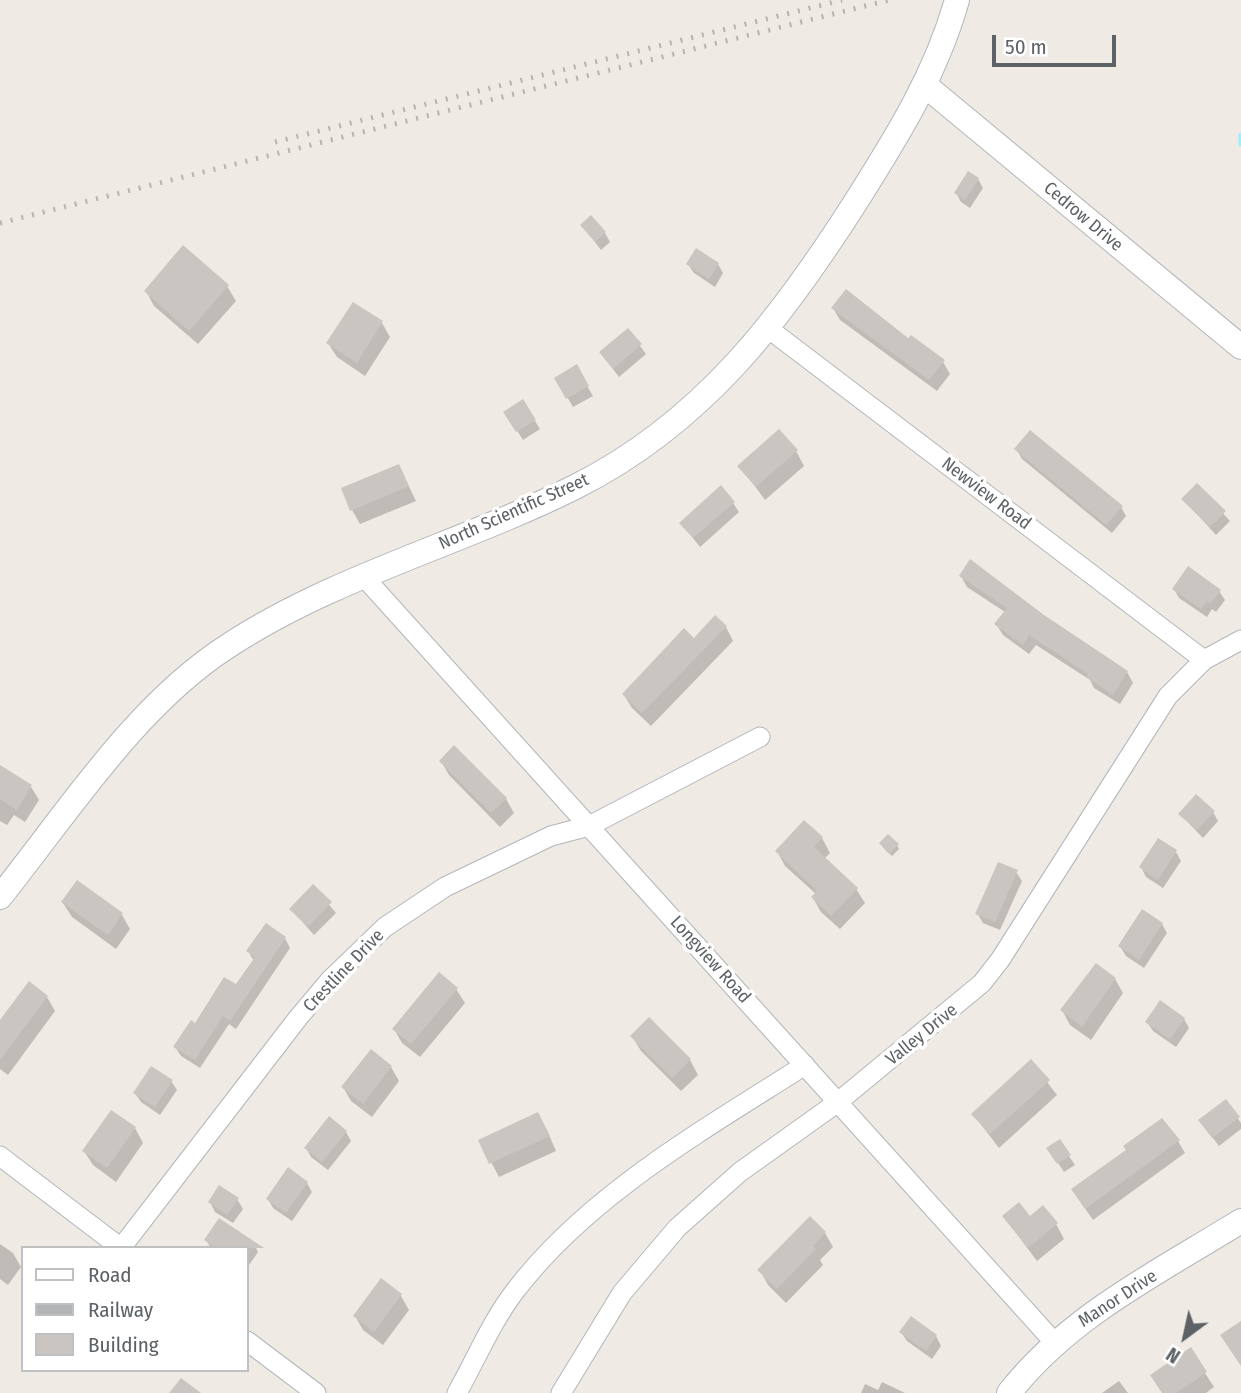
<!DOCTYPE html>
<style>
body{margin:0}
#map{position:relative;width:1241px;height:1393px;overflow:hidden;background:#efeae4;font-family:"Fira Sans Condensed",sans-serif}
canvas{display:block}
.legend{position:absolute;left:21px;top:1246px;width:228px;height:126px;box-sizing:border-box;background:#fff;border:2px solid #bec0c1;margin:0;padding:9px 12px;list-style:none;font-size:21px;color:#5c6265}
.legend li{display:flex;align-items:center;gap:14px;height:35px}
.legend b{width:35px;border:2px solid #bec0c1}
.north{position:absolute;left:1150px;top:1302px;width:70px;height:70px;-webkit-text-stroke:5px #fff;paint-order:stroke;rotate:213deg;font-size:19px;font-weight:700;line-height:28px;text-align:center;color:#5c6265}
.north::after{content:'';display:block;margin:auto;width:24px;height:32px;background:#5c6265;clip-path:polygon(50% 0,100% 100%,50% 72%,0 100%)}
.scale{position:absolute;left:992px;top:35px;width:124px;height:32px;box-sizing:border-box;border:4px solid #5c6265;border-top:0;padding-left:9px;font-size:21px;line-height:24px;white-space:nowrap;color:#5c6265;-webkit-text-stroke:5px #fff;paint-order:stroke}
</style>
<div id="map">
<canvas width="1241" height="1393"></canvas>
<ul class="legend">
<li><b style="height:9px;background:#fff"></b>Road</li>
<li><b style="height:9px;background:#b3b4b5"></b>Railway</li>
<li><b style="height:19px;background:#cac5c1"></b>Building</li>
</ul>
<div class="north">N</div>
<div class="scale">50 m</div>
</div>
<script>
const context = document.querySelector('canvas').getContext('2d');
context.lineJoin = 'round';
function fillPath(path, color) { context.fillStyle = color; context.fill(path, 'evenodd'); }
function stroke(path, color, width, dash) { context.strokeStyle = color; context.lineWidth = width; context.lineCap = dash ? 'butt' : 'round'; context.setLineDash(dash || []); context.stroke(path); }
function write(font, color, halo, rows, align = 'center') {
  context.font = font + ' "Fira Sans Condensed",sans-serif'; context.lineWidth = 7; context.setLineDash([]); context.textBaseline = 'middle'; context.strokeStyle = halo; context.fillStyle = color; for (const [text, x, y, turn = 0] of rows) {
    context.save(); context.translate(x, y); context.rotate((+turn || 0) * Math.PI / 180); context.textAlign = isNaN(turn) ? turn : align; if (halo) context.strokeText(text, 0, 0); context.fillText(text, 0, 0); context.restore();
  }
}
const shadow = new Path2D(`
 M978,179l5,9 -13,20 -9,-6 -5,-9z
 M582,225l23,8 5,9 -9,8z
 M688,264h30l5,9 -8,14 -21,-14z
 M227,286l9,15 -38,43 -44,-38 -8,-15z
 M354,304l28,19 8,14 -25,39 -28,-19 -9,-14z
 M833,308l76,33 34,21 7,12 -13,17 -97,-71z
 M628,330l18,24 -27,23 -18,-24z
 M576,367l17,29 -20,11 -17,-29z
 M523,402l17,27 -17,11 -17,-27z
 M1017,450l104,57 5,9 -14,17 -90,-74z
 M796,451l8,15 -39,34 -25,-34z
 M399,466l17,35 -56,23 -8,-14z
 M1197,485l33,36 -14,14 -33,-36z
 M733,503l6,9 -39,35 -19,-24z
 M961,576l82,41 84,55 6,11 -13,21 -26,-16 -4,-8 -54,-35 -7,9 -26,-19 -7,-11 9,-12 -38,-25z
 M1174,589l45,2 6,9 -9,12 -4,-3 -5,8 -28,-19z
 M726,627l7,14 -82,85 -19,-18 -8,-13 70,-55z
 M441,761l65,38 8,14 -14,14 -51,-52z
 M0,767l31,20 8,13 -14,22 -11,-7 -7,10 -7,-4z
 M1213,812l5,9 -15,17 -23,-24z
 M822,838l8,15 -6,6 32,30 9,14 -25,26 -19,-17 -8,-14 3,-4 -31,-28 -8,-15z
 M897,845l2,4 -7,7 -9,-9z
 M1176,852l5,9 -18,27 -17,-11 -5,-10z
 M1016,872l6,9 -22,49 -17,-7 -6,-10z
 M77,883l45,32 8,14 -14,20 -44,-32 -9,-14z
 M313,886l23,27 -22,22 -23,-26z
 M1162,924l5,9 -23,35 -18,-12 -6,-10z
 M285,938l5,10 -54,81 -7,-5 -29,44 -19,-12 -6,-9 61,-60 18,-26 -6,-10z
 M1115,979l8,14 -32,47 -21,-15 -8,-15z
 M456,989l9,14 -45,54 -18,-14 -8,-14z
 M47,997l8,14 -47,64 -8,-6v-46z
 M1184,1019l5,9 -13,19 -23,-16 -6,-9z
 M649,1020l41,40 8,15 -17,16 -40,-40 -9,-15z
 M1031,1061l26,34 -58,53 -26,-34z
 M391,1067l8,14 -27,36 -21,-16 -8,-14z
 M171,1081l6,9 -17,25 -19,-13 -6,-9z
 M1225,1101l16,22v6l-22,17 -13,-17z
 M112,1112l23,16 8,15 -27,39 -23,-17 -9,-14z
 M546,1128l10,23 -57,26 -19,-36z
 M346,1132l5,9 -23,29 -17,-13 -5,-9z
 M1059,1141l16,24 -11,7 -10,-15z
 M1178,1141l7,12 -92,67 -13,-19 48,-50z
 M307,1183l5,9 -20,29 -19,-13 -5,-9z
 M237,1199l6,10 -10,14 -18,-11 -5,-10z
 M1004,1217l52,7 8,15 -27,22z
 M825,1233l8,14 -13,13 3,5 -37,38 -18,-18 -8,-15z
 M206,1240l47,2 5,10 -11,16v-20h-36z
 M0,1244l13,9 8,14 -13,18 -8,-6z
 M381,1281l20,15 8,14 -26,35 -20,-15 -8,-14z
 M911,1319l25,17 5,10 -9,13 -25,-18 -6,-9z
 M1190,1350l24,37 -8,6h-43z
 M1119,1381l9,12h-26z
 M882,1382l23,11h-44l4,-9 13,6z`);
const stream = new Path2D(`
 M1241,135v9`);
const building = new Path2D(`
 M968,171l11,7 -14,22 -11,-7z
 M591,215l15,17 -11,10 -15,-17z
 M183,245l46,40 -40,46 -45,-40z
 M696,248l23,15 -10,16 -23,-15z
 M846,289l62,49 3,-3 34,25 -16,20 -98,-72z
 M353,302l30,19 -26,42 -31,-20z
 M628,328l14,16 -29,25 -14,-17z
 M577,364l12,22 -23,13 -12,-21z
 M523,399l13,21 -20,12 -13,-20z
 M779,429l19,21 -42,37 -19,-21z
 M1030,430l93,76 -17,19 -92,-76z
 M399,464l10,22 -59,25 -9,-23z
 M1197,483l29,28 -16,16 -29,-28z
 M721,485l14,17 -42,36 -14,-15z
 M970,559l74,56 84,56 -15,24 -27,-18 2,-3 -59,-39 -6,10 -29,-21 13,-16 -48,-32z
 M1188,566l33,24 -11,14 -3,-3 -6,8 -29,-20z
 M715,615l12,11 -85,87 -20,-19 62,-66 10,10z
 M454,745l53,53 -16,15 -52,-52z
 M0,765l32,20 -15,25 -17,-11z
 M1196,794l19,17 -18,19 -19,-16z
 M804,820l19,17 -9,10 44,41 -27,28 -20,-19 6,-6 -42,-40z
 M888,834l11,10 -10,10 -10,-11z
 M1158,838l19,12 -19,30 -19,-13z
 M998,862l20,8 -23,52 -20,-8z
 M77,880l46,33 -15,22 -47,-33z
 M313,884l19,18 -24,25 -19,-18z
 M1142,909l21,14 -24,37 -21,-14z
 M266,923l20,14 -56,84 -7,-5 -28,44 -22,-13 18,-27 4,3 29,-46 12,7 19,-27 -9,-6z
 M1096,963l20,15 -34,49 -22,-17z
 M439,972l19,16 -47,56 -19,-15z
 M29,981l19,15 -48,64v-40z
 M1160,1000l25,18 -15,21 -25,-17z
 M649,1017l42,42 -19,19 -42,-42z
 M371,1049l21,17 -29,38 -22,-17z
 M1031,1059l19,21 -60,54 -19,-20z
 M151,1066l22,14 -18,27 -22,-14z
 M1226,1099l14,18 -28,21 -14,-18z
 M111,1110l25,17 -29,41 -25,-17z
 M538,1112l12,24 -61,28 -11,-24z
 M329,1116l18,15 -25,31 -18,-14z
 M1162,1118l18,22 -95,69 -14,-20 55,-39 -3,-4z
 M1060,1139l11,16 -14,9 -11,-16z
 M288,1167l20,15 -22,31 -20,-14z
 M219,1185l20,13 -12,17 -19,-13z
 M1019,1202l11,14 13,-11 15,18 -30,25 -26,-32z
 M810,1216l16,16 -13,14 3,3 -39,40 -20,-19z
 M219,1218l45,30h-48l-12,-8z
 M381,1278l21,16 -28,38 -21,-16z
 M911,1316l26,19 -11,16 -27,-19z
 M1241,1321v45l-21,-31z
 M1191,1347l16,25 -31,21h-14l-12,-18z
 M181,1378l20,15h-32z`);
const minor = new Path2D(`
 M769,329l435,331
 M364,577l690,765
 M0,1156l121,92 177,-230 32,-38 55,-53 60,-40 106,-51 38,-10 171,-89
 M247,1341l69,52
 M457,1393c19,-34 35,-72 58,-102 73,-96 190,-162 290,-226
 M561,1393l61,-100 55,-65 63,-56 98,-70 144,-119 18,-23 168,-264 36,-36 37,-20`);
const tertiary = new Path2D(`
 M926,86l315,261
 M0,897c68,-85 136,-192 228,-251 107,-70 233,-102 347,-159 128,-64 207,-169 282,-287 41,-65 79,-126 100,-200
 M1009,1393c60,-77 150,-121 232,-172`);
const rail = new Path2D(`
 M275,142l567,-142
 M0,223l889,-223`);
const streetNames = [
 ["Cedrow Drive",1083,217,40],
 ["Newview Road",986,494,37],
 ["North Scientific Street",514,512,-24],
 ["Longview Road",710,960,48],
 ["Crestline Drive",344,971,-46],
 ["Valley Drive",922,1035,-39],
 ["Manor Drive",1118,1299,-33]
];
fillPath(shadow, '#0003');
stroke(stream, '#a4eaff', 5);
fillPath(building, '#cac5c1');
stroke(minor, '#b2b6ba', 21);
stroke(tertiary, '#b2b6ba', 26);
stroke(minor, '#fff', 19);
stroke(tertiary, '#fff', 24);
stroke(rail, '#b3b4b5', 5, [2, 9]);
write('18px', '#5c6265', '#fff', streetNames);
</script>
